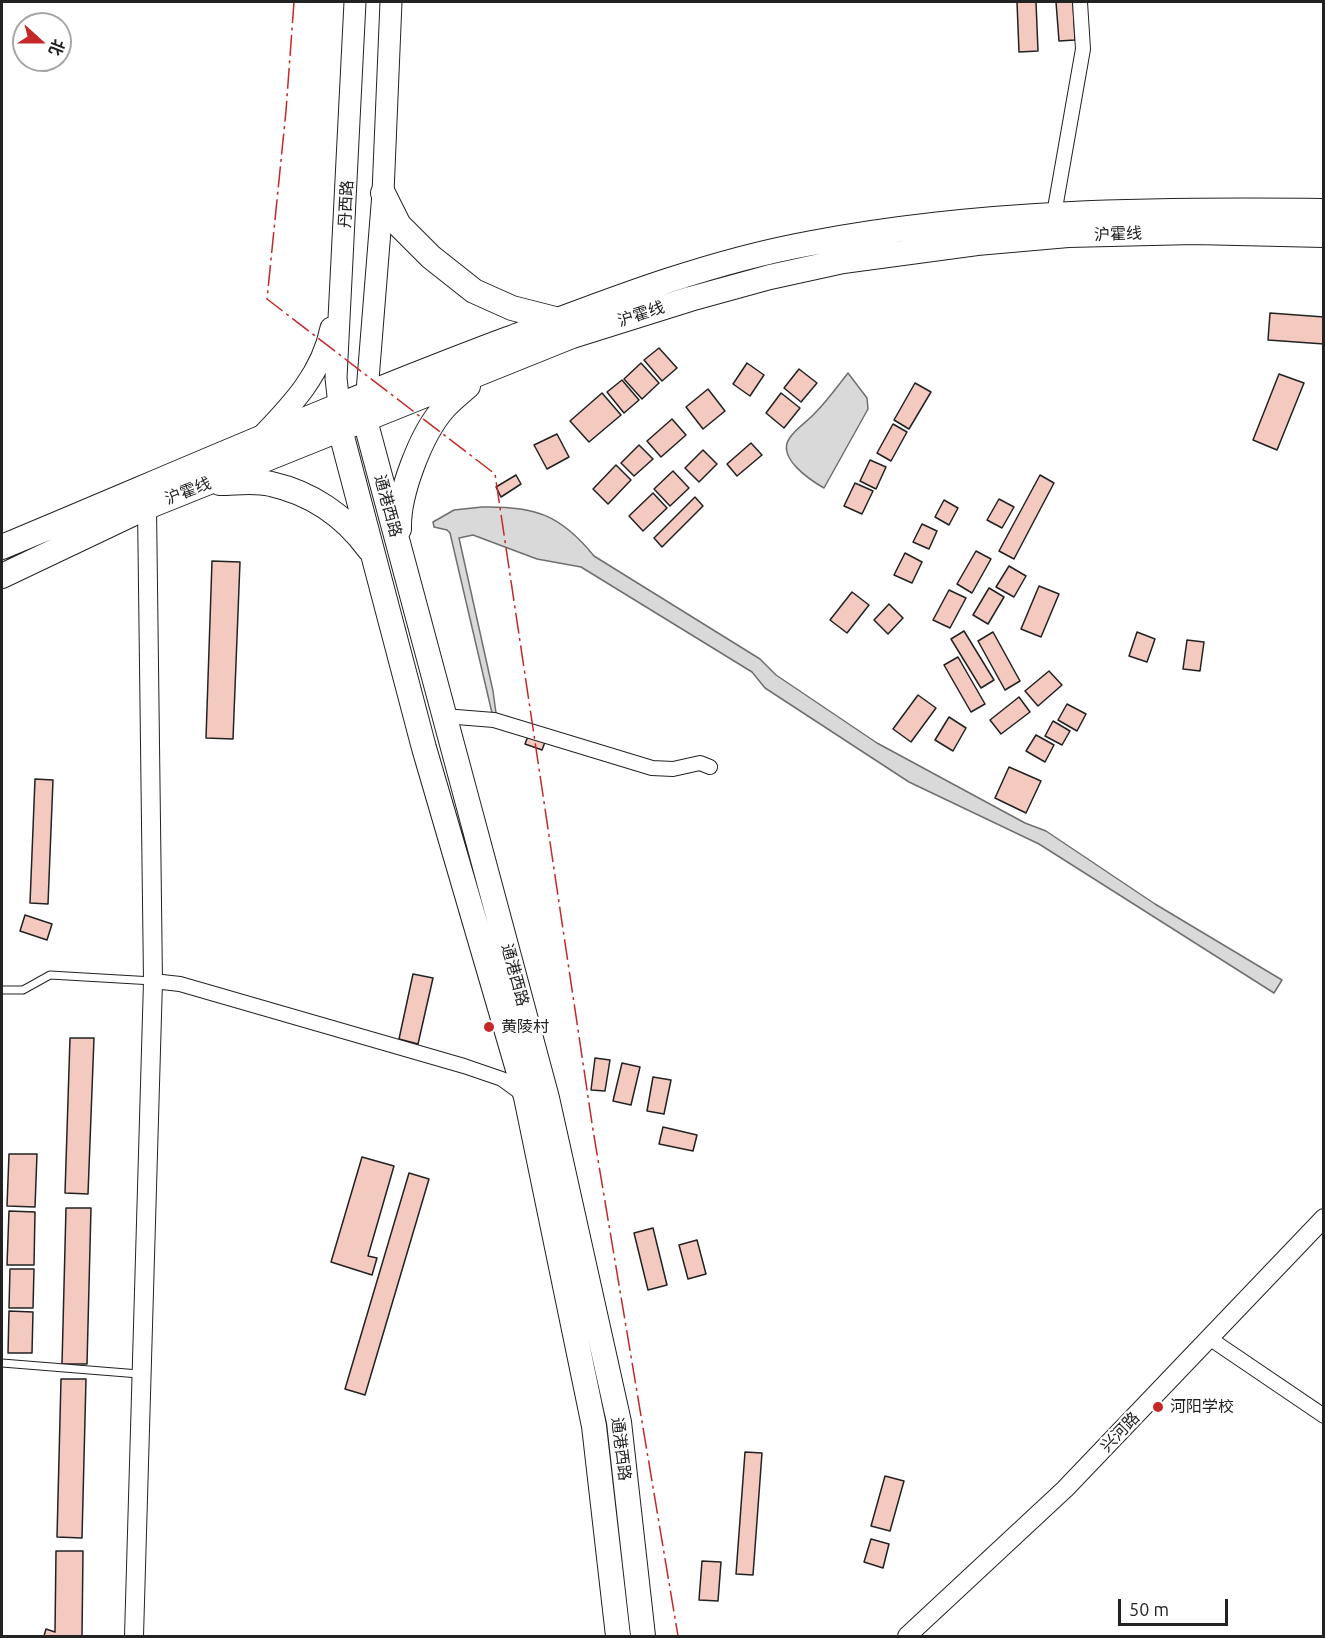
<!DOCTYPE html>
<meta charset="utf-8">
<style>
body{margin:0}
#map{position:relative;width:1325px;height:1638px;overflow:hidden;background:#fff;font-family:Ubuntu,"Noto Sans SC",sans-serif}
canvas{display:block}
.frame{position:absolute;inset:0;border:3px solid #222;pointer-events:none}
.north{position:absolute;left:12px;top:12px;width:60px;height:60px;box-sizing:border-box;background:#fff;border:2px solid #a7a7a7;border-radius:50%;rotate:111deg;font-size:16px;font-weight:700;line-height:24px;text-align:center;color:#222}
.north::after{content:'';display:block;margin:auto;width:21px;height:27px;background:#c62828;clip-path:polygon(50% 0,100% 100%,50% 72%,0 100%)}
.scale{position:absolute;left:1118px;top:1599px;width:110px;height:27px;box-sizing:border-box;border:3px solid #222;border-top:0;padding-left:8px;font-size:18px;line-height:21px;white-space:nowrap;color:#222;-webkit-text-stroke:4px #fff;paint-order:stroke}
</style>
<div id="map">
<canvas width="1325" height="1638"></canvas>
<div class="frame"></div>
<div class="north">北</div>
<div class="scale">50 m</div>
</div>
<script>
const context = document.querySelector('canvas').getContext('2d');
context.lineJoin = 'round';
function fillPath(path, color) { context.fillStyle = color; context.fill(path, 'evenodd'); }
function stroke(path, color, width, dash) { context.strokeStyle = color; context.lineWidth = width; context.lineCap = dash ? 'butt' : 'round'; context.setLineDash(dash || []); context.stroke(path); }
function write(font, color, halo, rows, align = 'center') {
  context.font = font + ' Ubuntu,"Noto Sans SC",sans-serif'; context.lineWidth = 4.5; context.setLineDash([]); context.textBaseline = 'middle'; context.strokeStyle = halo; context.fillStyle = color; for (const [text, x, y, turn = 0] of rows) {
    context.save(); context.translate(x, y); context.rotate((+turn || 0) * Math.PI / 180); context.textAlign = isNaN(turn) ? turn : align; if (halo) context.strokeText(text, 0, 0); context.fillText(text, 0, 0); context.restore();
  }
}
const water = new Path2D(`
 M848,373l19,25 1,11 -44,79c-14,-8 -47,-30 -35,-49 6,-10 18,-17 26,-26 12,-12 22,-26 33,-40z
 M482,507c52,-1 78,7 112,49l166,103 16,16 101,68 148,80 21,8 109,73 127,76 -8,13 -235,-149 -130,-62 -144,-94 -13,-16 -171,-105 -44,-8 -64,-24 -14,3 34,153 3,22h-4l-42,-180 -3,-3 -13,-3 -1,-5 21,-12z`);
const building = new Path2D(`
 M1017,2h19l2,49 -19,1z
 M1056,2h17l2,38 -16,1z
 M1270,313l54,4v27l-56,-4z
 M659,348l18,20 -15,13 -18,-21z
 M641,363l18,20 -17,16 -18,-20z
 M747,363l17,12 -14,21 -17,-12z
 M799,369l18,14 -16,19 -17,-14z
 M1279,374l25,9 -27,67 -24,-10z
 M622,380l17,20 -15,13 -17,-21z
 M915,383l16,9 -22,37 -15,-9z
 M708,389l17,22 -22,18 -17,-22z
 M602,393l19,22 -32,27 -19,-21z
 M781,393l19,15 -16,20 -18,-15z
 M672,419l14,16 -25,22 -14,-16z
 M893,424l14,8 -16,29 -14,-8z
 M557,434l12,23 -22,12 -13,-24z
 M751,443l11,12 -25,21 -10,-12z
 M639,445l14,14 -19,17 -13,-13z
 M703,450l14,14 -18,18 -14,-14z
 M870,460l16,7 -10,22 -16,-8z
 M616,465l15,15 -23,24 -15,-15z
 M673,471l16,17 -19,18 -16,-17z
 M516,475l5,9 -20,13 -5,-10z
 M1040,475l14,8 -40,76 -15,-8z
 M855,483l18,8 -11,23 -18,-8z
 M653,493l14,15 -24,23 -14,-15z
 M695,497l8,9 -41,41 -8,-9z
 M999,499l15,8 -12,21 -15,-8z
 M944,500l14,8 -9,17 -14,-8z
 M922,524l15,7 -8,18 -16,-7z
 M976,551l15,8 -19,34 -15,-9z
 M905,553l17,9 -10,21 -18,-8z
 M212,561l28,1 -7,177 -27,-1z
 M1009,566l17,10 -12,21 -18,-10z
 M1039,586l20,8 -18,43 -20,-8z
 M989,588l15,9 -16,27 -15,-9z
 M949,590l17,8 -16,30 -17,-8z
 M852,592l17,13 -22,28 -17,-13z
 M889,604l14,14 -15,16 -14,-14z
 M964,631l30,49 -13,8 -30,-49z
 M993,632l27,49 -15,9 -27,-49z
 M1137,632l18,7 -8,23 -18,-6z
 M1187,640l17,2 -4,29 -17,-2z
 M958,657l27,47 -14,8 -27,-47z
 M1049,671l13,14 -24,21 -13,-15z
 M918,695l18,13 -25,34 -18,-13z
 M1019,697l11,15 -29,22 -11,-14z
 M1067,704l19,10 -9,17 -19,-11z
 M949,717l17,11 -13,23 -18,-11z
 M1053,721l17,10 -8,14 -17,-9z
 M1036,735l18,10 -9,17 -19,-11z
 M528,736l17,6 -3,8 -17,-6z
 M1009,767l32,14 -15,32 -31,-15z
 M35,779l18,1 -5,124 -18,-1z
 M25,915l27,9 -5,16 -27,-9z
 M413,974l20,4 -15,66 -19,-5z
 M70,1038h24l-6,156 -23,-1z
 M595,1058l15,2 -5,31 -14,-1z
 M622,1063l18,4 -9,38 -18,-4z
 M653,1077l18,3 -7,34 -17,-3z
 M663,1127l34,8 -4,16 -34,-7z
 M9,1154h28l-2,53 -28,-1z
 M362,1157l32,9 -26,90 9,2 -5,17 -41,-13z
 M409,1173l20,6 -64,216 -20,-6z
 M66,1208h25l-4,156h-25z
 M9,1211l26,1 -1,53h-27z
 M653,1228l14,57 -19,5 -14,-57z
 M697,1240l9,34 -18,5 -9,-34z
 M10,1269h24l-1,39h-24z
 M9,1311l24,1 -1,41h-24z
 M61,1379h25l-4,159 -25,-1z
 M745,1452l17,1 -9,122 -17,-1z
 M885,1476l19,5 -14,50 -19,-5z
 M871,1539l18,5 -6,24 -19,-6z
 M56,1551h27l-1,85h-38l2,-7 9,3z
 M702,1561l19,1 -3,39 -19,-1z`);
const lane = new Path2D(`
 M2,990h21l27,-15 103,6
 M2,1363l137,11`);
const street = new Path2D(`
 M1054,214l29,-165 -3,-47
 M444,716l50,4 158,48 21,1 27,-6 10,4
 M153,981l27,3 284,82 38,13 22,16
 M1209,1338l115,78`);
const secondary = new Path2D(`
 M134,1636l19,-655 -6,-474
 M907,1636l158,-147 259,-271`);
const primary = new Path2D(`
 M367,392l16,-199 8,-191
 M339,405l-3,-27 19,-376
 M262,436c31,-32 60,-63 69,-108`);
const highway = new Path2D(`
 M383,193l16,32 32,32 43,34 38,17 47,12
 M366,404l-1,16 182,678 72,324 24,214
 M339,414l1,15 84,319 102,349 68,329 24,210
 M220,483c16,0 35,-3 51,1 40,9 74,32 98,65
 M399,529c-1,-35 22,-95 45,-121 7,-8 16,-15 24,-22
 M2,547c168,-70 335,-144 506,-208 100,-38 199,-77 304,-96 169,-32 340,-34 512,-32
 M2,576l145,-69 425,-171 118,-37 80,-22 73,-16 134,-18 91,-8 126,-3 130,3`);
const power = new Path2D(`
 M294,2l-8,109 -19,188 228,175 98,656 85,506`);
const markers = [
 [489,1027,6,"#c62828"],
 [1158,1407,6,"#c62828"]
];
const streetNames = [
 ["丹西路",346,204,-87],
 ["沪霍线",1118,234,-2],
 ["沪霍线",641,314,-18],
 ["沪霍线",188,491,-21],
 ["通港西路",388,506,75],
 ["通港西路",515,975,75],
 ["兴河路",1120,1432,-46],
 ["通港西路",621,1449,83]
];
const poiNames = [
 ["黄陵村",501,1027],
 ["河阳学校",1170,1407]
];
fillPath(water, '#d9d9d9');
stroke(water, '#6f6f6f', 1.5);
fillPath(building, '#f3c9c0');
stroke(building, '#222', 1.5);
stroke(lane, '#222', 9);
stroke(street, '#222', 16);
stroke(secondary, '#222', 20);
stroke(primary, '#222', 23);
stroke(highway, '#222', 26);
stroke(lane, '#fff', 7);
stroke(street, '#fff', 14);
stroke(secondary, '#fff', 18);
stroke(primary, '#fff', 21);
stroke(highway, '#fff', 24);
stroke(power, '#c62828', 1.5, [21, 4.5, 3, 4.5]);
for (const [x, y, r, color] of markers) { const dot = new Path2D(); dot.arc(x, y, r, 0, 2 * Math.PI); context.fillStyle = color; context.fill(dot); stroke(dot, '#fff', 2); }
write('16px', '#222', '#fff', streetNames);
write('16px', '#222', '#fff', poiNames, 'left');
</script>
